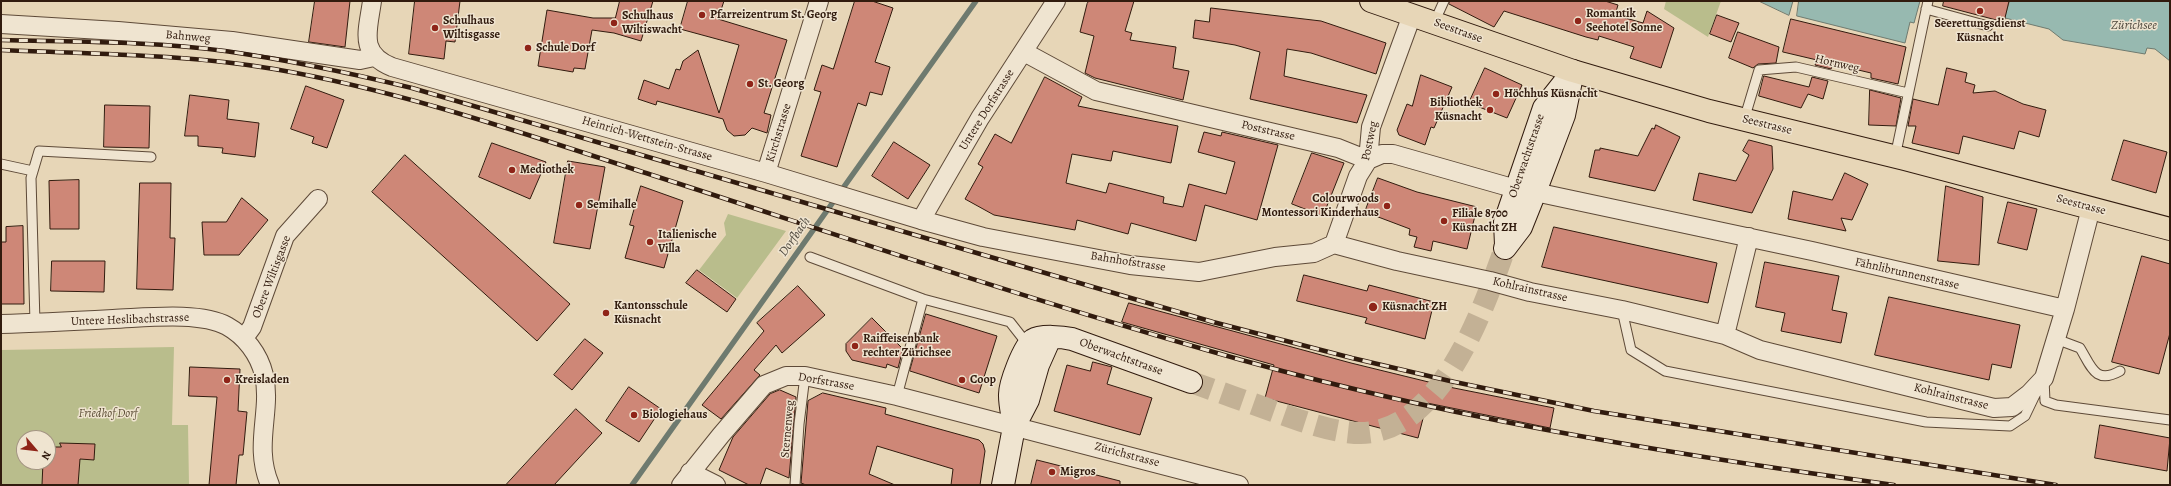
<!DOCTYPE html>
<meta charset="utf-8">
<style>
body{margin:0}
#map{position:relative;width:2171px;height:486px;overflow:hidden;background:#e7d6b7;font-family:Alegreya,serif}
canvas{display:block}
.frame{position:absolute;inset:0;border:2px solid #311b0e;pointer-events:none}
.north{position:absolute;left:16px;top:430px;width:40px;height:40px;box-sizing:border-box;background:#efe4d0;border:1px solid #a39482;border-radius:50%;rotate:118deg;font-size:11px;font-weight:700;line-height:16px;text-align:center;color:#311b0e}
.north::after{content:'';display:block;margin:auto;width:14px;height:18px;background:#8f2418;clip-path:polygon(50% 0,100% 100%,50% 72%,0 100%)}
</style>
<div id="map">
<canvas width="2171" height="486"></canvas>
<div class="frame"></div>
<div class="north">N</div>
</div>
<script>
const context = document.querySelector('canvas').getContext('2d');
context.lineJoin = 'round';
function fillPath(path, color) { context.fillStyle = color; context.fill(path, 'evenodd'); }
function stroke(path, color, width, dash) { context.strokeStyle = color; context.lineWidth = width; context.lineCap = dash ? 'butt' : 'round'; context.setLineDash(dash || []); context.stroke(path); }
function write(font, color, halo, rows, align = 'center') {
  context.font = font + ' Alegreya,serif'; context.lineWidth = 3; context.setLineDash([]); context.textBaseline = 'middle'; context.strokeStyle = halo; context.fillStyle = color; for (const [text, x, y, turn = 0] of rows) {
    context.save(); context.translate(x, y); context.rotate((+turn || 0) * Math.PI / 180); context.textAlign = isNaN(turn) ? turn : align; if (halo) context.strokeText(text, 0, 0); context.fillText(text, 0, 0); context.restore();
  }
}
const green = new Path2D(`
 M1666,1h55l-13,36 -44,-28z
 M728,214l58,17 -49,67 -38,-28 27,-35 -2,-12z
 M174,347l-2,78h16l1,60h-188v-135zM24,438h24v24h-24z`);
const water = new Path2D(`
 M1759,1h34l-4,14z
 M1799,1h121l-6,22 -4,-1 -5,21 -108,-27z
 M2010,1h160v60l-15,-12 -8,-1 -2,6 -82,-14 -14,-11 -44,-11z`);
const stream = new Path2D(`
 M632,485l344,-484`);
const building = new Path2D(`
 M315,1h35l-5,46 -36,-5z
 M415,1h45l-5,41 -9,-1 -2,18 -35,-5z
 M620,1h33l-12,40 -27,-8 -22,-3 -7,39 -11,-1 -1,4 -35,-6 9,-56 46,8h22z
 M688,1h36l-6,18 69,21 -23,73 7,2 -4,18 -15,-5 -7,7 -11,1 -7,-6 -4,-11 -66,-18 -1,4 -18,-6 6,-19 25,9 7,-20 4,1 3,-9 15,-11 21,63 20,-68 -59,-16z
 M855,1h17l21,7 -18,54 15,5 -8,28 -12,-3 -4,14 -8,-3 -21,64 -36,-11 20,-64 -7,-2 8,-25 11,4z
 M1089,1h45l-9,30 7,2 -2,7 46,7 -3,21 16,3 -6,29 -88,-22 -10,-5 9,-37 -14,-4 7,-28z
 M1450,1h155l13,4 -3,10 28,8 4,-12 27,17 -13,40 -31,-10 4,-11 -35,-11 -1,4 -12,-3 -82,-26 -10,16 -45,-23z
 M1944,1h65l-5,21 -61,-16z
 M1211,8l110,13 65,22 -10,31 -65,-21 -24,-4 -3,27 83,19 -10,28 -107,-24 10,-47 -25,-7 -42,-7 2,-18 14,2z
 M1717,15l22,8 -8,19 -21,-8z
 M1791,19l115,28 -8,37 -27,-6v-5l-38,-9 -2,5 -16,-4 2,-5 -34,-8z
 M1738,32l41,15 -3,16 -18,1 -5,4 -24,-10z
 M1485,68l37,17 -15,33 -38,-15z
 M1947,68l20,5 -2,9 10,3 -2,8 22,-2 28,13 23,6 -7,27 -20,-6 -5,18 -51,-13 -4,18 -47,-11 4,-17h-8l5,-27 25,6z
 M1421,75l31,12 -18,41 -3,-1 -6,18 -26,-10 -2,-5 10,-26 5,2z
 M1764,76l45,11 3,-10 16,4 -5,18 -15,-5 -7,14 -42,-12z
 M1045,77l37,20 -4,9 100,20 -7,37 -58,-12 -2,10 -39,-7 -6,29 40,10 3,-10 55,14 -1,6 20,4 6,-23 37,10 9,-32 -37,-10 6,-20 17,4 1,-4 56,13 -21,75 -52,-15 -9,36 -65,-18 -3,11 -51,-14 -2,10 -81,-15 -29,-16 18,-32 -5,-3 17,-30 16,9z
 M306,86l38,14 -17,48 -15,-5 2,-6 -23,-8z
 M1870,90l31,8 -5,28 -27,-1z
 M190,95l39,5 -2,19 32,4 -4,34 -33,-4 1,-5 -25,-2v-10h-13z
 M105,105l45,1 -1,42 -45,-1z
 M1656,125l24,12 -25,54 -66,-14 6,-27h5v-2l38,8 14,-28 2,1z
 M1749,140l23,6 1,23 -21,44 -59,-13 6,-27 37,8 13,-26 -6,-4z
 M2124,140l43,12 -11,41 -44,-13z
 M894,142l36,23 -22,34 -36,-23z
 M492,143l54,19 -16,37 -51,-22z
 M1312,153l32,10 -21,53 -31,-12z
 M405,155l165,149 -33,37 -165,-149z
 M568,161l37,6 -15,82 -36,-6z
 M1845,173l23,11 -16,36 -11,-2 5,13 -58,-12 5,-28 39,9z
 M1378,178l39,14 60,15 -10,42 -34,-8 -2,10 -17,-4 3,-10 -8,-2 1,-6 -45,-17z
 M79,180v49h-29l-1,-48z
 M140,183h31l-1,55h5l-2,52 -36,-1z
 M641,186l42,15 -19,67 -39,-10 9,-32 -4,-1z
 M1946,186l37,11 -4,68 -41,-4z
 M242,198l26,22 -29,35h-35l-2,-33h24z
 M2008,202l29,7 -10,41 -29,-7z
 M23,226l1,78h-23v-62h5v-15z
 M1554,227l163,36 -9,40 -166,-36z
 M2142,256l28,8v69l-11,41 -47,-12z
 M52,261h53l-1,31 -53,-1z
 M1765,262l74,14 -7,34 15,3 -6,30 -60,-12 4,-18 -29,-6z
 M697,270l39,29 -9,13 -41,-29z
 M1304,275l63,16 2,-6 65,17 -9,37 -60,-16 2,-5 -70,-17z
 M798,286l27,29 -43,38 -6,-8 -22,25 6,5 -39,44 -19,-14 62,-74 -7,-8z
 M1889,297l131,28 -9,43 -19,-4 -3,16 -114,-25z
 M1129,303l222,60 98,24 105,21 -4,20 -123,-25 -9,35 -153,-40 9,-33 -152,-43z
 M926,314l71,22 -18,57 -69,-22z
 M872,318l31,31 -5,19 -11,-4 -1,4 -34,-8 -6,-9v-7z
 M585,339l18,14 -31,37 -18,-15z
 M1093,362l19,5 -5,17 45,14 -12,37 -86,-24 13,-46 23,6z
 M190,367l50,2 -2,42 9,1 -4,43h-4l-3,30h-27l8,-88 -28,-1z
 M629,387l32,22 -22,33 -33,-21z
 M780,390l16,7 -7,81 -23,-10 -6,17h-11l-30,-15 14,-33 37,-43z
 M823,393l63,15 -1,6 94,26 4,4 2,7 -5,34h-29l2,-16 -76,-23 -8,28 26,11h-89l-5,-2 7,-82z
 M576,409l26,24 -48,52h-48z
 M2100,425l70,13 -3,33 -72,-13z
 M60,443l35,1 -1,16 -14,-1 -2,26h-36l1,-23h5v-15h13z
 M1037,460l83,21v4h-89z`);
const secondaryTunnel = new Path2D(`
 M1191,382c28,10 57,20 85,30 26,9 57,21 85,21 80,-1 122,-123 144,-185`);
const service = new Path2D(`
 M1926,9l62,17
 M1434,23l10,-22
 M1744,120l15,-50 37,-3 112,26
 M1895,157l33,-156
 M1,164l32,7
 M810,257l113,42
 M1622,310l9,40 34,21 261,51 84,4 15,-10 11,-23
 M35,323l-4,-145 8,-27 112,6
 M2056,339l24,9c11,18 15,37 40,23
 M2044,379l1,22 11,4 114,15
 M897,396l26,-97 87,23 18,23
 M795,485l4,-61 6,-48`);
const minor = new Path2D(`
 M372,1c-4,30 -14,52 20,66l374,106 155,47 62,17 147,28 69,7 76,-15 39,-4 20,-9
 M1,24l117,7 114,10 128,19 14,-3
 M1024,52l72,39 242,57 30,12 14,-6h11l123,35
 M766,173l53,-172
 M1535,192l277,59 253,58
 M921,220l59,-102 76,-117
 M1334,244l63,17 93,20 40,11 92,18 103,25 35,15 234,58 18,-1 17,-13 15,-16 21,-69 26,-101
 M1334,244l24,-68 10,-16 3,-33 41,-112
 M1,324c37,-1 75,-3 112,-5 30,-1 87,-8 114,7 18,10 32,28 37,49 8,37 -11,70 6,110
 M1725,335l24,-98
 M244,338l8,-11 33,-91 33,-37
 M690,472l26,13
 M681,485l40,-50 43,-50 22,-9h19l92,20 342,89`);
const secondary = new Path2D(`
 M1506,245l-1,-23 39,-114 27,-34
 M1505,248l16,-21 14,-35 29,-77 9,-44
 M1014,427c-1,-10 -4,-21 -4,-31 -1,-11 14,-50 23,-56 8,-5 30,-3 39,-1l119,43
 M1003,485l11,-58 14,-27 10,-35 12,-27`);
const primary = new Path2D(`
 M1371,1l202,70 136,40 196,48 265,70`);
const rail = new Path2D(`
 M1,40c74,2 150,1 224,11 63,9 125,22 187,37l801,234 139,36 98,23 144,30 462,74
 M1,50c91,4 183,4 273,19 129,22 254,66 378,106 183,59 366,121 551,174 225,66 459,104 691,136`);
const markers = [
 [1980,11,4,"#8f2418"],
 [702,15,4,"#8f2418"],
 [1578,21,4,"#8f2418"],
 [614,23,4,"#8f2418"],
 [435,28,4,"#8f2418"],
 [528,48,4,"#8f2418"],
 [750,84,4,"#8f2418"],
 [1496,94,4,"#8f2418"],
 [1490,110,4,"#8f2418"],
 [512,170,4,"#8f2418"],
 [579,205,4,"#8f2418"],
 [1387,206,4,"#8f2418"],
 [1444,221,4,"#8f2418"],
 [650,242,4,"#8f2418"],
 [1373,307,5,"#8f2418"],
 [606,313,4,"#8f2418"],
 [855,346,4,"#8f2418"],
 [227,380,4,"#8f2418"],
 [962,380,4,"#8f2418"],
 [634,415,4,"#8f2418"],
 [1052,472,4,"#8f2418"]
];
const poiNames = [
 ["Romantik",1586,14],
 ["Seehotel Sonne",1586,28],
 ["Pfarreizentrum St. Georg",710,15],
 ["Schulhaus",622,16],
 ["Wiltiswacht",622,30],
 ["Schulhaus",443,21],
 ["Wiltisgasse",443,35],
 ["Seerettungsdienst",1980,24,"center"],
 ["Küsnacht",1980,38,"center"],
 ["Schule Dorf",536,48],
 ["St. Georg",758,84],
 ["Höchhus Küsnacht",1504,94],
 ["Bibliothek",1482,103,"right"],
 ["Küsnacht",1482,117,"right"],
 ["Mediothek",520,170],
 ["Colourwoods",1379,199,"right"],
 ["Montessori Kinderhaus",1379,213,"right"],
 ["Semihalle",587,205],
 ["Filiale 8700",1452,214],
 ["Küsnacht ZH",1452,228],
 ["Italienische",658,235],
 ["Villa",658,249],
 ["Kantonsschule",614,306],
 ["Küsnacht",614,320],
 ["Küsnacht ZH",1382,307],
 ["Raiffeisenbank",863,339],
 ["rechter Zürichsee",863,353],
 ["Kreisladen",235,380],
 ["Coop",970,380],
 ["Biologiehaus",642,415],
 ["Migros",1060,472]
];
const streetNames = [
 ["Seestrasse",1458,31,20],
 ["Bahnweg",188,37,5],
 ["Hornweg",1837,64,13],
 ["Untere Dorfstrasse",987,110,-58],
 ["Seestrasse",1767,125,14],
 ["Poststrasse",1268,131,13],
 ["Kirchstrasse",779,133,-73],
 ["Heinrich-Wettstein-Strasse",647,139,16],
 ["Postweg",1370,141,-78],
 ["Oberwachtstrasse",1527,156,-71],
 ["Seestrasse",2081,205,15],
 ["Bahnhofstrasse",1128,262,9],
 ["Fähnlibrunnenstrasse",1907,274,13],
 ["Obere Wiltisgasse",272,277,-69],
 ["Kohlrainstrasse",1530,290,13],
 ["Untere Heslibachstrasse",130,320,-2],
 ["Oberwachtstrasse",1121,357,20],
 ["Dorfstrasse",826,382,10],
 ["Kohlrainstrasse",1951,397,14],
 ["Sternenweg",788,429,-85],
 ["Zürichstrasse",1127,455,15]
];
const parkNames = [
 ["Friedhof Dorf",108,414]
];
const waterNames = [
 ["Zürichsee",2134,26],
 ["Dorfbach",795,237,-55]
];
fillPath(green, '#b9bd8c');
fillPath(water, '#97b9b0');
stroke(water, '#6e7a6f', 1);
stroke(stream, '#6e7a6f', 5.5);
fillPath(building, '#ce8777');
stroke(building, '#311b0e', 1);
stroke(secondaryTunnel, '#c3b195', 22, [22, 11]);
stroke(service, '#5e4a38', 11);
stroke(minor, '#5e4a38', 20);
stroke(secondary, '#311b0e', 24);
stroke(primary, '#311b0e', 24);
stroke(service, '#efe4d0', 9);
stroke(minor, '#efe4d0', 18);
stroke(secondary, '#efe4d0', 22);
stroke(primary, '#e7d6b7', 22);
stroke(rail, '#311b0e', 4.5);
stroke(rail, '#efe4d0', 3, [9]);
for (const [x, y, r, color] of markers) { const dot = new Path2D(); dot.arc(x, y, r, 0, 2 * Math.PI); context.fillStyle = color; context.fill(dot); stroke(dot, '#efe4d0', 1.5); }
write('bold 12px', '#311b0e', '#efe4d0', poiNames, 'left');
write('12px', '#311b0e', '#efe4d0', streetNames);
write('italic 12px', '#5a4c34', '#efe4d0', parkNames);
write('italic 13px', '#504a3f', '#efe4d0', waterNames);
</script>
